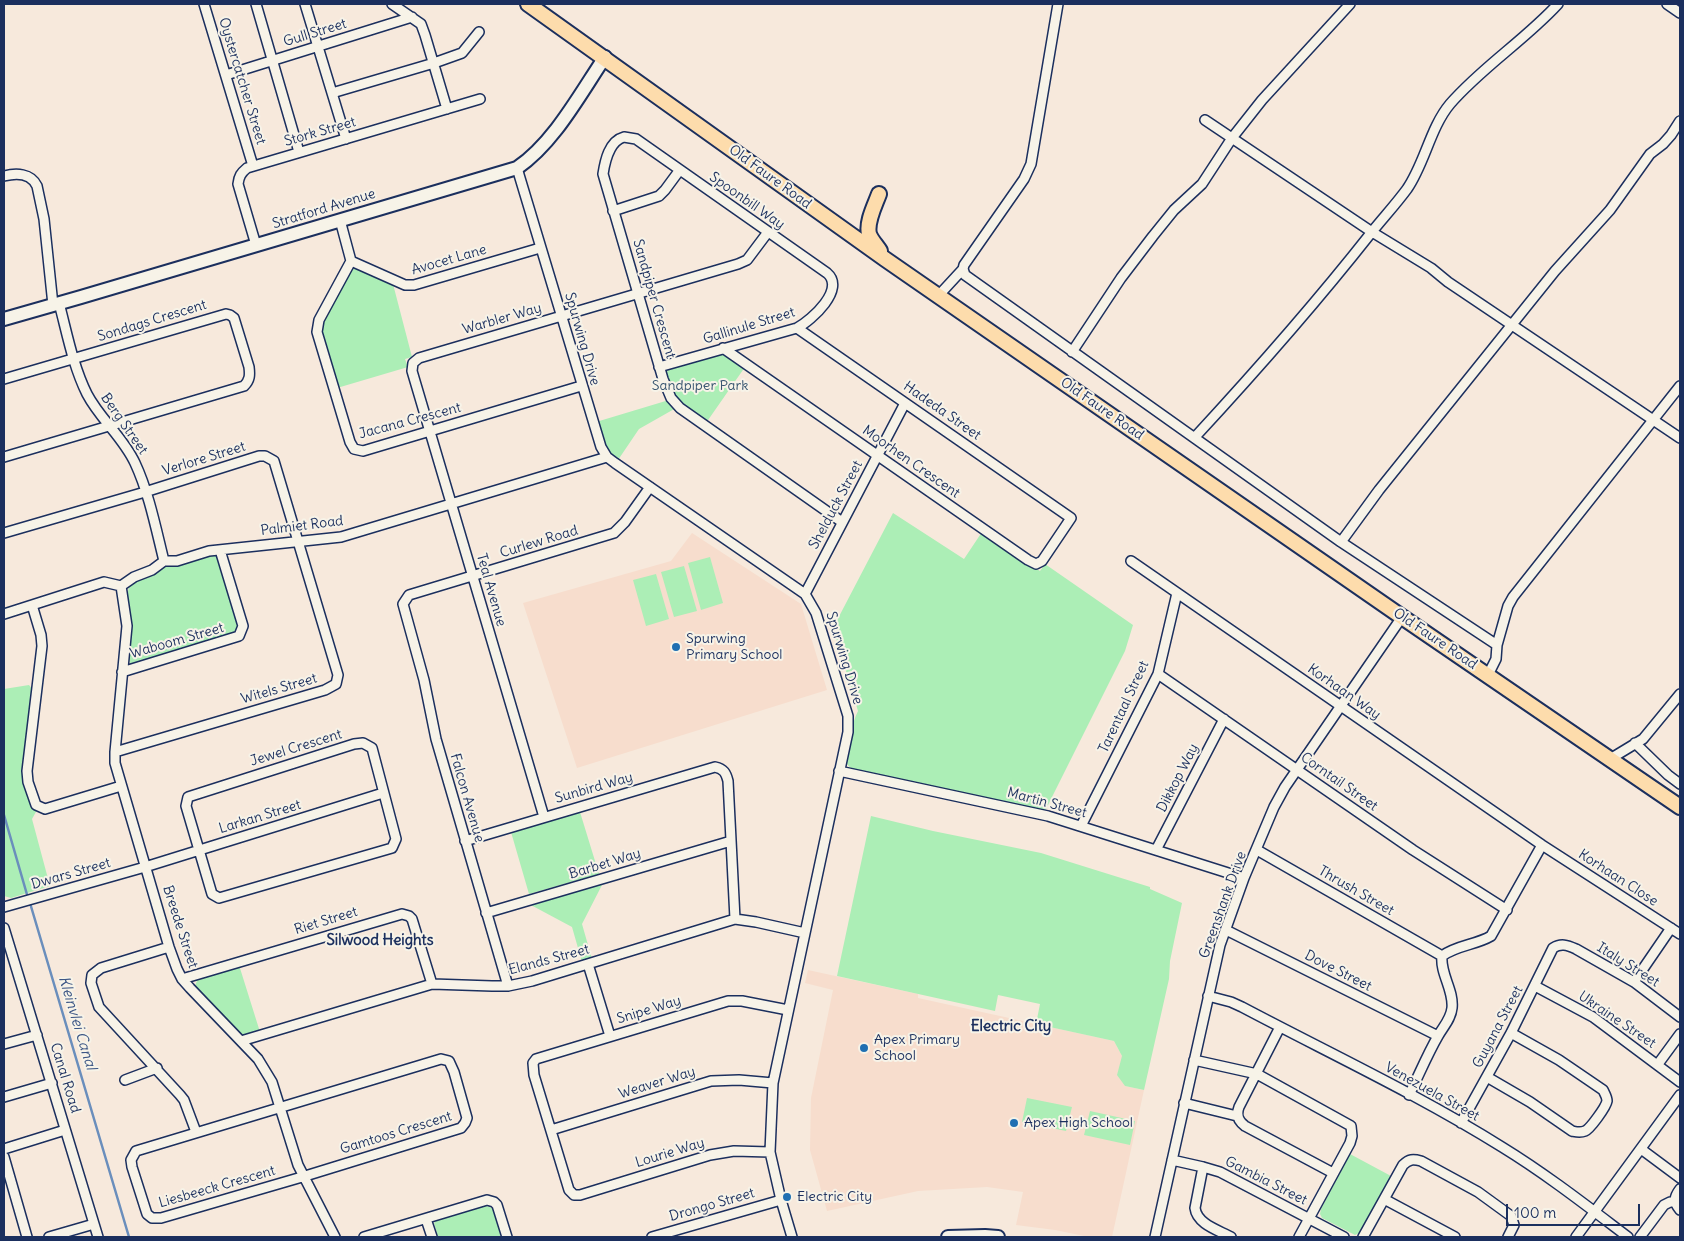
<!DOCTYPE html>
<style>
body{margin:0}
#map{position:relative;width:1684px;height:1241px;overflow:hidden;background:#f7e9dc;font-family:Delius,sans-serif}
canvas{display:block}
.frame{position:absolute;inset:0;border:5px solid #1b2f5e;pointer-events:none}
.scale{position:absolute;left:1506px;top:1204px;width:134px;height:22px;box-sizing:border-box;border:2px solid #1b2f5e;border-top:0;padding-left:6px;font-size:15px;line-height:18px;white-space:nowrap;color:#1b2f5e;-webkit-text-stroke:4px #f7f3e8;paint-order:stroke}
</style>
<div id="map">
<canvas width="1684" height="1241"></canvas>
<div class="frame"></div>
<div class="scale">100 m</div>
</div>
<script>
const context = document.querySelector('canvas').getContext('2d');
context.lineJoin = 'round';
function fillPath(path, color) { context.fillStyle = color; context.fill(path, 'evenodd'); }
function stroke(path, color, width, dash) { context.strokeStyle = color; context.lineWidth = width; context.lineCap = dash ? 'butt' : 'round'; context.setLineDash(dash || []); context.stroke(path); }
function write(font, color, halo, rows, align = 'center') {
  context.font = font + ' Delius,sans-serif'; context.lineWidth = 4; context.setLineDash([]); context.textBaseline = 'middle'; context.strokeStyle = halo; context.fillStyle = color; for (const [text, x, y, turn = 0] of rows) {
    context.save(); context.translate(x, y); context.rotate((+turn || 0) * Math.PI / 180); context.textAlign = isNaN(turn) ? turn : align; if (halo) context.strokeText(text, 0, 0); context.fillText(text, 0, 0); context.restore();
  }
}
const built = new Path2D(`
 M692,533l109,71 26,86 -250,78 -54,-165 148,-42z
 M808,970l110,24v4l196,43 8,15 3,30 19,4 -32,147h-23l-34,-7 -39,-5 7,-33 -36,-5 -69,4 -91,20 -17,-61 1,-52 22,-108 -28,-7z`);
const green = new Path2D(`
 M355,268h4l34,16 19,73 -7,2 3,8 -71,21 -16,-54 1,-12 28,-52z
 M718,353h7l20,14 -39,56c-19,-13 -36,-25 -40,-50l3,-4z
 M669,400l7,8 -37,21 -21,31 -12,-11 -10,-27z
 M893,513l71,46 18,-27 58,39 5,-7 88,61 -8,26 -80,160 -190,-41c-5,-2 -9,-5 -9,-11 4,-16 5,-35 12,-48l-25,-83z
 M211,554l4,1 4,3 20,68 -1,7 -102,31 -6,-1 -2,-6 2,-16 1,-27 -4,-17 2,-11 7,-6 20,-6 11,-10z
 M710,557l13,46 -22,7 -13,-47z
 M684,566l13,45 -23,6 -13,-45z
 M656,574l13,45 -23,7 -13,-46z
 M29,685l4,5 -9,85 13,35 -5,9 18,67 -39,12 -7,-2v-207z
 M580,812l19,62 -70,20 -18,-62z
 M871,816l62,15 108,22 109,34v2l32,14 -12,58 -1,18 -25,111 -19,-4 -8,-11 5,-19 -8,-15 -78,-17 4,-20 -42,-9 -3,16 -158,-35z
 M603,883l-21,41 10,35 -10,3 -10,-35 -43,-23z
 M239,965l21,67 -16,4 -5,-3 -44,-47 3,-8z
 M1027,1098l45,9 -6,24 -44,-9z
 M1090,1111l45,10 -5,24 -46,-10z
 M1350,1154l41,22 -30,56 -6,3 -33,-17 -2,-4 1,-5z
 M486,1206l7,2 8,29h-63l-4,-14 3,-3z`);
const stream = new Path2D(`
 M4,815l24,83
 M30,903l99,334`);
const street = new Path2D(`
 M204,4l49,162
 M256,4l43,148
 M305,4l41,135
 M392,4l29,20 4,11 22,74
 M1058,4l-27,160 -7,15 -60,86 -1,4 2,6 376,267 156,103 11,-39 5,-9 167,-211
 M1667,4l13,9
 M226,75l186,-58
 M332,93l102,-30 28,-10 17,-21
 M1205,120l167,112 59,36 17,14 232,156
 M517,168l84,279 6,10 8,6 190,131 11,19 32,103v16l-75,351 -3,69 11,48 11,37
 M4,176c12,-3 27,-3 33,10l7,33 9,86
 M613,211l46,-15 6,-6 14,-19
 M340,220l11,41 54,24h9l126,-37
 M256,245l-18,-61c1,-8 3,-11 9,-16l233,-69
 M351,261l-32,59 -2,12 33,110 4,7 9,2 218,-65
 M939,295l24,-26
 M59,303c8,30 14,63 28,91 13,25 36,43 48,69 14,30 21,66 29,98
 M723,348l305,212 8,4 6,-3 29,-43 -274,-190
 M1072,352l49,-74 32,-42 21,-26 28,-26 30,-46 30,-38 88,-96
 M659,367l138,-39c15,-8 49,-39 30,-55l-191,-134 -12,-2c-15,4 -19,24 -21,37l60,205 8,19 9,10 162,114
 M4,379l222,-65 4,1 4,3 15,49c1,8 1,13 -5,19l-240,71
 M1195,437c61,-66 120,-133 176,-204 12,-15 25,-29 36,-44 18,-26 23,-61 43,-85 32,-37 75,-64 108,-100
 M4,533l141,-41 114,-36h6l9,5 64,214 -2,9 -11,6 -210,62
 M1341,542l38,-52 176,-219 55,-61 40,-56 13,-10 8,-9 9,-14
 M1131,561l411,284 138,89
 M121,586l6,40 -12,126v11l54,184 8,22 5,10 8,9 68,71 14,23 26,83 37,72
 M805,594l100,-191
 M32,605l9,30 1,11 -15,125 1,11 8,23 9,4 76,-23
 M4,614l100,-32 17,4 13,-9 18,-7 12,-9h13l32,-10 132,-14 266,-80
 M122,672l117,-36 4,-10 -23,-76
 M1158,674l255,176 94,60
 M1488,675l8,-16 1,-14
 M363,743l9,5 24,91 -4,9 -173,50 -7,-4 -26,-88 2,-9 166,-53z
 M1635,743l33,32 12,9
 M1610,759l33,-20 37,-45
 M839,771l209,45 196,62
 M544,817l-132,-446 1,-8 6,-5 319,-94 9,-4 21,-28
 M1081,826l77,-152 19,-81
 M465,841l250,-74c9,2 11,6 13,14l7,138
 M1156,850l68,-131
 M1257,850l185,106
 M4,907l141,-40 238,-74
 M486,913l245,-72
 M4,928l94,309
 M1226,930l212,106
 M169,947l-68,21 -9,7 -1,8 8,24 81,88 4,5 12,32
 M588,964l22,72
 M182,979l220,-65 7,2 3,3 20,65
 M1634,982l37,-54
 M508,986l-72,-247 -12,-59 -21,-76 6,-9 205,-62 11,-11 25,-35
 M1535,986l58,31 87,65
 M1208,996l23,6 11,5c87,46 177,88 260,140 44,27 85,59 126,90
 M1280,1027l-41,80c-3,8 -1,14 6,19l88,47
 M241,1041l191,-57 60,2h16l24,-5 203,-62 21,3 49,11
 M4,1044l33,-9
 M441,1059l8,2 5,11 13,46 -2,5 -4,5 -159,49 -141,41h-9l-5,-4 -15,-47 -1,-7 5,-9z
 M1194,1060l63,14 94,52 1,10 -2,7 -51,94
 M1658,1064l22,-30
 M1487,1077l43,25 42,29c5,1 8,2 13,0 5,-2 21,-24 22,-30 0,-4 -2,-7 -4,-11l-44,-30 -48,-27
 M125,1080l32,-12
 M1409,1095c10,-20 18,-40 29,-59 5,-9 13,-17 14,-28 2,-18 -12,-34 -10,-52 15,-11 34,-11 49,-20l51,-91
 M4,1097l48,-14
 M1184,1103l53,13
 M1461,1123l50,-90 42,-85c8,-5 14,-3 23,1l58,33 46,35
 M551,1130l160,-49 28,-1 34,3
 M4,1149l61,-19
 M1641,1149l39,29
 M770,1152l-36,-1 -24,4 -130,40h-6l-5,-5 -35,-115 -1,-12 3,-4 192,-58h14l46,9
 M4,1157l23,80
 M1172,1160l31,7 17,5 124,65
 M1203,1167l-8,41c2,16 23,22 36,29
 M1680,1189c-6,8 -7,13 0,21
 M1384,1199l71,38
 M426,1219l6,18
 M49,1237l45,-13
 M364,1237l123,-37 7,2 3,3 10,32
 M652,1237l129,-37
 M1155,1237l65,-292 24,-67 30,-71 11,-20 117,-170
 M1363,1237l40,-72c6,-6 10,-6 18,-4l57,31 33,24 3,9 -6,12
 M1576,1237l104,-142
 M1640,1237l24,-32 6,-3h5`);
const secondary = new Path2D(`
 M4,319l77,-22 436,-129c37,-25 63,-74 88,-111
 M948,1237l37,-1 13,1`);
const primary = new Path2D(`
 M528,4l357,255 517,358 278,190
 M879,194c-4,11 -13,28 -10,40 2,6 8,12 11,17`);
const markers = [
 [676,647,5,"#1f6fb2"],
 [864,1048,5,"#1f6fb2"],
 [1014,1123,5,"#1f6fb2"],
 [787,1197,5,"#1f6fb2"]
];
const streetNames = [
 ["Gull Street",315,33,-17],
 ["Oystercatcher Street",242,81,73],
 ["Stork Street",320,132,-16],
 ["Old Faure Road",770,177,36],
 ["Spoonbill Way",747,201,35],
 ["Stratford Avenue",324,209,-17],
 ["Avocet Lane",449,260,-16],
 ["Sandpiper Crescent",654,299,74],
 ["Warbler Way",502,319,-16],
 ["Sondags Crescent",152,321,-17],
 ["Gallinule Street",749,326,-17],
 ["Spurwing Drive",582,339,74],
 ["Old Faure Road",1102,409,35],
 ["Hadeda Street",942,411,35],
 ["Jacana Crescent",410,421,-15],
 ["Berg Street",124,424,55],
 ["Verlore Street",204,459,-17],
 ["Moorhen Crescent",911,462,35],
 ["Shelduck Street",836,505,-62],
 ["Palmiet Road",302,526,-7],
 ["Curlew Road",539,542,-17],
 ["Teal Avenue",491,590,74],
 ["Old Faure Road",1435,639,34],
 ["Waboom Street",177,641,-16],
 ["Spurwing Drive",844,658,73],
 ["Witels Street",279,689,-16],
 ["Korhaan Way",1344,692,35],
 ["Tarentaal Street",1124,707,-65],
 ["Jewel Crescent",296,748,-17],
 ["Dikkop Way",1178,778,-63],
 ["Corntail Street",1339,782,35],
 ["Sunbird Way",594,788,-16],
 ["Falcon Avenue",467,798,74],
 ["Martin Street",1047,803,15],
 ["Larkan Street",260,817,-17],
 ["Barbet Way",605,864,-17],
 ["Dwars Street",71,874,-16],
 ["Korhaan Close",1618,878,33],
 ["Thrush Street",1356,891,30],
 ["Greenshank Drive",1223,905,-70],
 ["Riet Street",326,921,-17],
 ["Breede Street",180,927,72],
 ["Elands Street",549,960,-15],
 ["Italy Street",1628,965,32],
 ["Dove Street",1338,971,27],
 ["Snipe Way",649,1010,-17],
 ["Ukraine Street",1617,1020,34],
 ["Guyana Street",1498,1027,-62],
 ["Canal Road",65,1078,73],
 ["Weaver Way",657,1083,-17],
 ["Venezuela Street",1432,1092,29],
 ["Gamtoos Crescent",396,1133,-17],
 ["Lourie Way",670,1153,-17],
 ["Gambia Street",1266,1181,27],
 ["Liesbeeck Crescent",217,1187,-16],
 ["Drongo Street",712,1205,-16]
];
const parkNames = [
 ["Sandpiper Park",700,386]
];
const poiNames = [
 ["Spurwing",686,639],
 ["Primary School",686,655],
 ["Apex Primary",874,1040],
 ["School",874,1056],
 ["Apex High School",1024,1123],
 ["Electric City",797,1197]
];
const neighbourhoodNames = [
 ["Silwood Heights",380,941],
 ["Electric City",1011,1027]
];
const waterNames = [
 ["Kleinvlei Canal",77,1023,73]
];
fillPath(built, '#f7ddcd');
fillPath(green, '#aceeb6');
stroke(stream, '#6a8ebc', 2.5);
stroke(street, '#1b2f5e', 12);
stroke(secondary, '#1b2f5e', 16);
stroke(primary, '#1b2f5e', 18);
stroke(street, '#f7f3e8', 9);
stroke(secondary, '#f7f3e8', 12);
stroke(primary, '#fddcac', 14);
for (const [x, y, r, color] of markers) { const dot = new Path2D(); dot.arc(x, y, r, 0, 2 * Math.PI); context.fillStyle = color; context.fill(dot); stroke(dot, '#f7f3e8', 2); }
write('14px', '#1b2f5e', '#f7f3e8', streetNames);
write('14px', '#385570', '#f7f3e8', parkNames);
write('14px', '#1b2f5e', '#f7f3e8', poiNames, 'left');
write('bold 15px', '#1b2f5e', '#f7f3e8', neighbourhoodNames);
write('italic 15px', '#3c5685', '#f7f3e8', waterNames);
</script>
